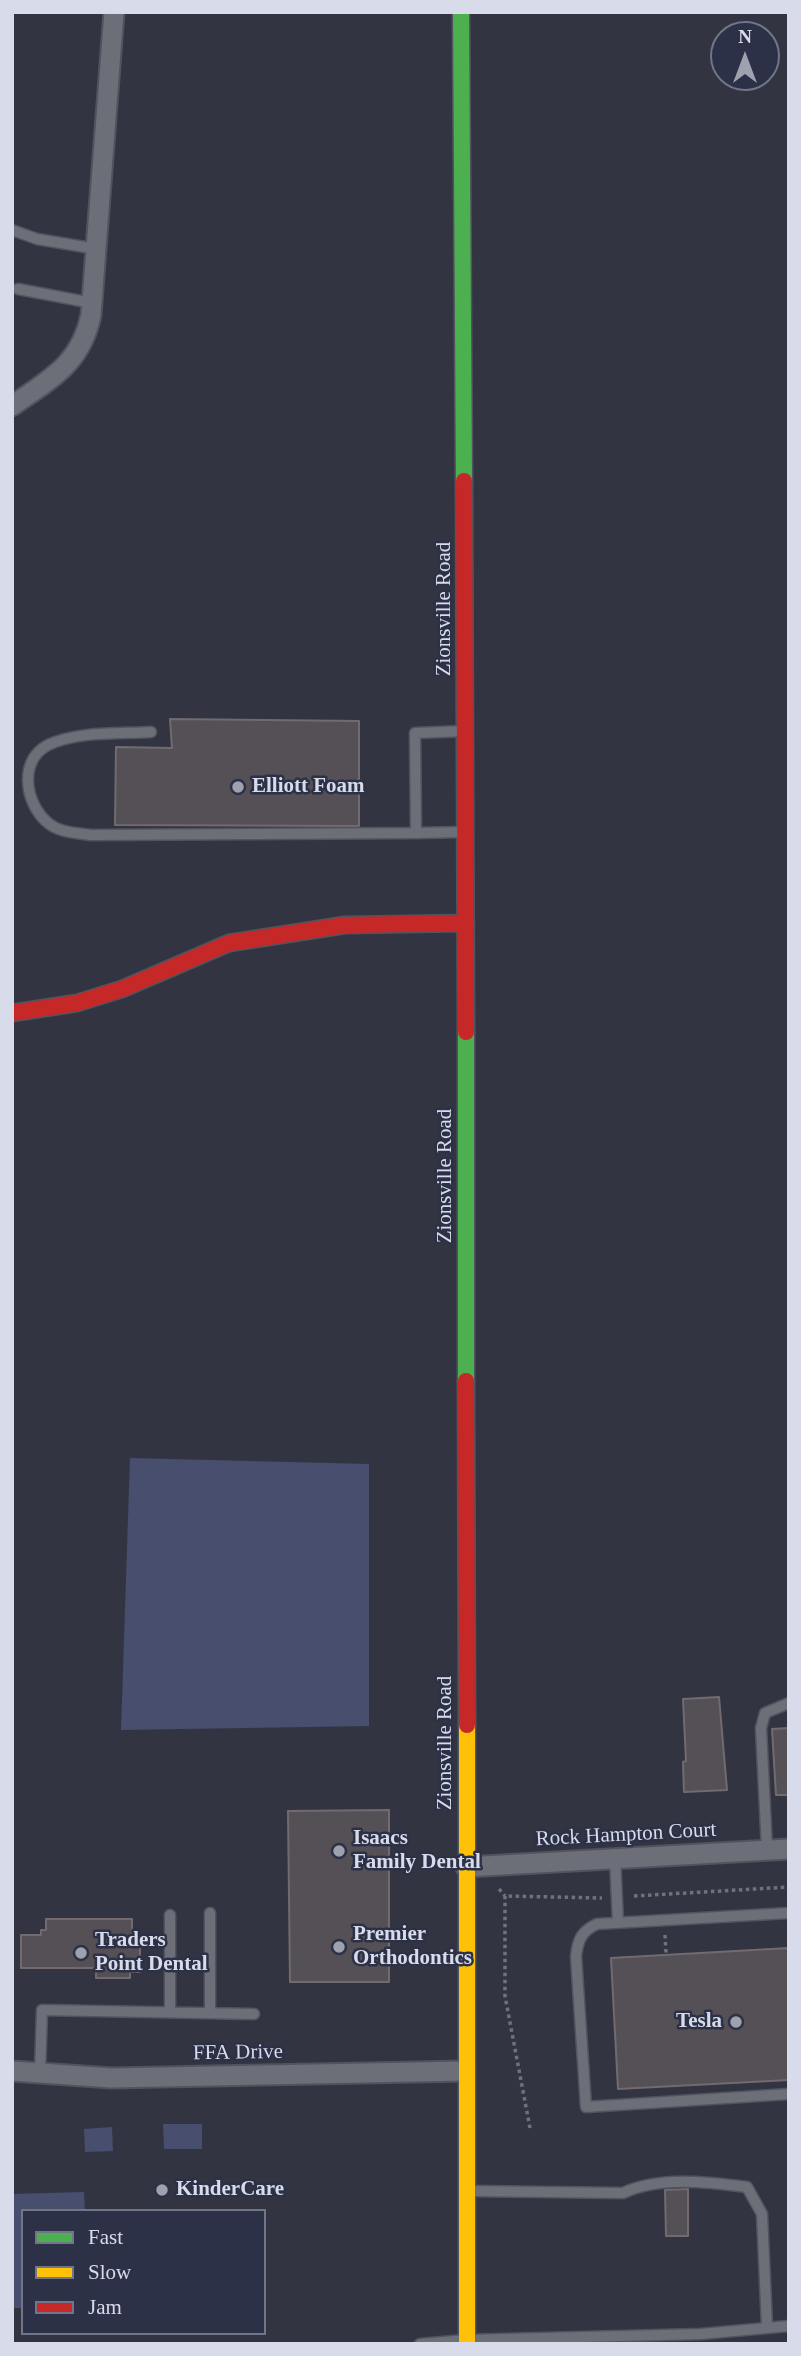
<!DOCTYPE html>
<style>
body{margin:0}
#map{position:relative;width:801px;height:2356px;overflow:hidden;background:#323541;font-family:Georgia,serif}
canvas{display:block}
.frame{position:absolute;inset:0;border:14px solid #d8dcea;pointer-events:none}
.legend{position:absolute;left:21px;top:2209px;width:245px;height:126px;box-sizing:border-box;background:#2c3147;border:2px solid #717588;margin:0;padding:9px 12px;list-style:none;font-size:21px;color:#d8dcea}
.legend li{display:flex;align-items:center;gap:14px;height:35px}
.legend b{width:35px;border:2px solid #717588}
.north{position:absolute;left:710px;top:21px;width:70px;height:70px;box-sizing:border-box;background:#2c3147;border:2px solid #717588;border-radius:50%;rotate:0deg;font-size:19px;font-weight:700;line-height:28px;text-align:center;color:#d8dcea}
.north::after{content:'';display:block;margin:auto;width:24px;height:32px;background:#9ea2af;clip-path:polygon(50% 0,100% 100%,50% 72%,0 100%)}
</style>
<div id="map">
<canvas width="801" height="2356"></canvas>
<div class="frame"></div>
<ul class="legend">
<li><b style="height:9px;background:#4caf50"></b>Fast</li>
<li><b style="height:9px;background:#ffc107"></b>Slow</li>
<li><b style="height:9px;background:#c62828"></b>Jam</li>
</ul>
<div class="north">N</div>
</div>
<script>
const context = document.querySelector('canvas').getContext('2d');
context.lineJoin = 'round';
function fillPath(path, color) { context.fillStyle = color; context.fill(path, 'evenodd'); }
function stroke(path, color, width, dash) { context.strokeStyle = color; context.lineWidth = width; context.lineCap = dash ? 'butt' : 'round'; context.setLineDash(dash || []); context.stroke(path); }
function write(font, color, halo, rows, align = 'center') {
  context.font = font + ' Georgia,serif'; context.lineWidth = 5; context.setLineDash([]); context.textBaseline = 'middle'; context.strokeStyle = halo; context.fillStyle = color; for (const [text, x, y, turn = 0] of rows) {
    context.save(); context.translate(x, y); context.rotate((+turn || 0) * Math.PI / 180); context.textAlign = isNaN(turn) ? turn : align; if (halo) context.strokeText(text, 0, 0); context.fillText(text, 0, 0); context.restore();
  }
}
const green = new Path2D(`
 M130,1458l239,6v262l-248,4z
 M163,2124h39v25h-38z
 M112,2127l1,24 -28,1 -1,-23z
 M84,2192l1,19h-62v97h-11v-114z`);
const building = new Path2D(`
 M170,719l189,2v105l-244,-1 1,-78 56,1z
 M719,1697l8,93 -43,2 -1,-30 3,-1 -3,-62z
 M789,1728v67h-13l-4,-66z
 M389,1810v172h-99l-2,-171z
 M46,1919h86v27h8v26h-10v6h-34v-10h-75v-33h20v-5h5z
 M789,1948v132l-171,9 -7,-131z
 M688,2189v47h-22l-1,-46z`);
const path = new Path2D(`
 M499,1889l6,7
 M634,1896l155,-9
 M665,1935l1,18
 M530,2128l-25,-132v-100l97,2`);
const lane = new Path2D(`
 M12,230l25,9 60,10
 M18,289l74,14
 M151,732c-33,2 -73,-1 -103,13 -33,17 -21,67 6,82 10,6 25,6 37,8l325,-2
 M465,832l-49,1 -1,-100 50,-2
 M767,1850l-6,-122 4,-15 24,-10
 M615,1858l3,64
 M210,1913v100
 M789,1913l-192,11c-15,7 -19,15 -21,32l10,151 203,-13
 M170,1915v97
 M40,2073l2,-63 212,4
 M470,2191l153,2c36,-17 85,-11 124,-6l15,27 5,113
 M420,2344l45,-4 236,-6 88,-8`);
const street = new Path2D(`
 M12,406c38,-27 69,-42 79,-91l23,-303
 M466,1867l323,-18
 M12,2071l99,7 354,-7`);
const fast = new Path2D(`
 M461,12l3,469
 M466,1032v349`);
const slow = new Path2D(`
 M467,1725v619`);
const jam = new Path2D(`
 M464,481l2,551
 M12,1013l65,-10 45,-14 107,-46 116,-18 121,-2
 M466,1381l1,344`);
const markers = [
 [238,787,7,"#9ea2af"],
 [339,1851,7,"#9ea2af"],
 [339,1947,7,"#9ea2af"],
 [81,1953,7,"#9ea2af"],
 [736,2022,7,"#9ea2af"],
 [162,2190,7,"#9ea2af"]
];
const streetNames = [
 ["Zionsville Road",444,609,-90],
 ["Zionsville Road",445,1176,-90],
 ["Zionsville Road",445,1743,-90],
 ["Rock Hampton Court",626,1835,-3],
 ["FFA Drive",238,2053,-1]
];
const poiNames = [
 ["Elliott Foam",252,787],
 ["Isaacs",353,1839],
 ["Family Dental",353,1863],
 ["Premier",353,1935],
 ["Orthodontics",353,1959],
 ["Traders",95,1941],
 ["Point Dental",95,1965],
 ["Tesla",722,2022,"right"],
 ["KinderCare",176,2190]
];
fillPath(green, '#474e6e');
fillPath(building, '#555055');
stroke(building, '#716b70', 2);
stroke(lane, '#51535e', 13);
stroke(street, '#51535e', 23);
stroke(fast, '#51535e', 19);
stroke(slow, '#51535e', 19);
stroke(jam, '#51535e', 19);
stroke(path, '#70727b', 3.5, [3.5, 3.5]);
stroke(lane, '#6c6f78', 10);
stroke(street, '#6c6f78', 19);
stroke(fast, '#4caf50', 16);
stroke(slow, '#ffc107', 16);
stroke(jam, '#c62828', 16);
for (const [x, y, r, color] of markers) { const dot = new Path2D(); dot.arc(x, y, r, 0, 2 * Math.PI); context.fillStyle = color; context.fill(dot); stroke(dot, '#2c3147', 2.5); }
write('21px', '#d8dcea', '#2c3147', streetNames);
write('bold 21px', '#d8dcea', '#2c3147', poiNames, 'left');
</script>
